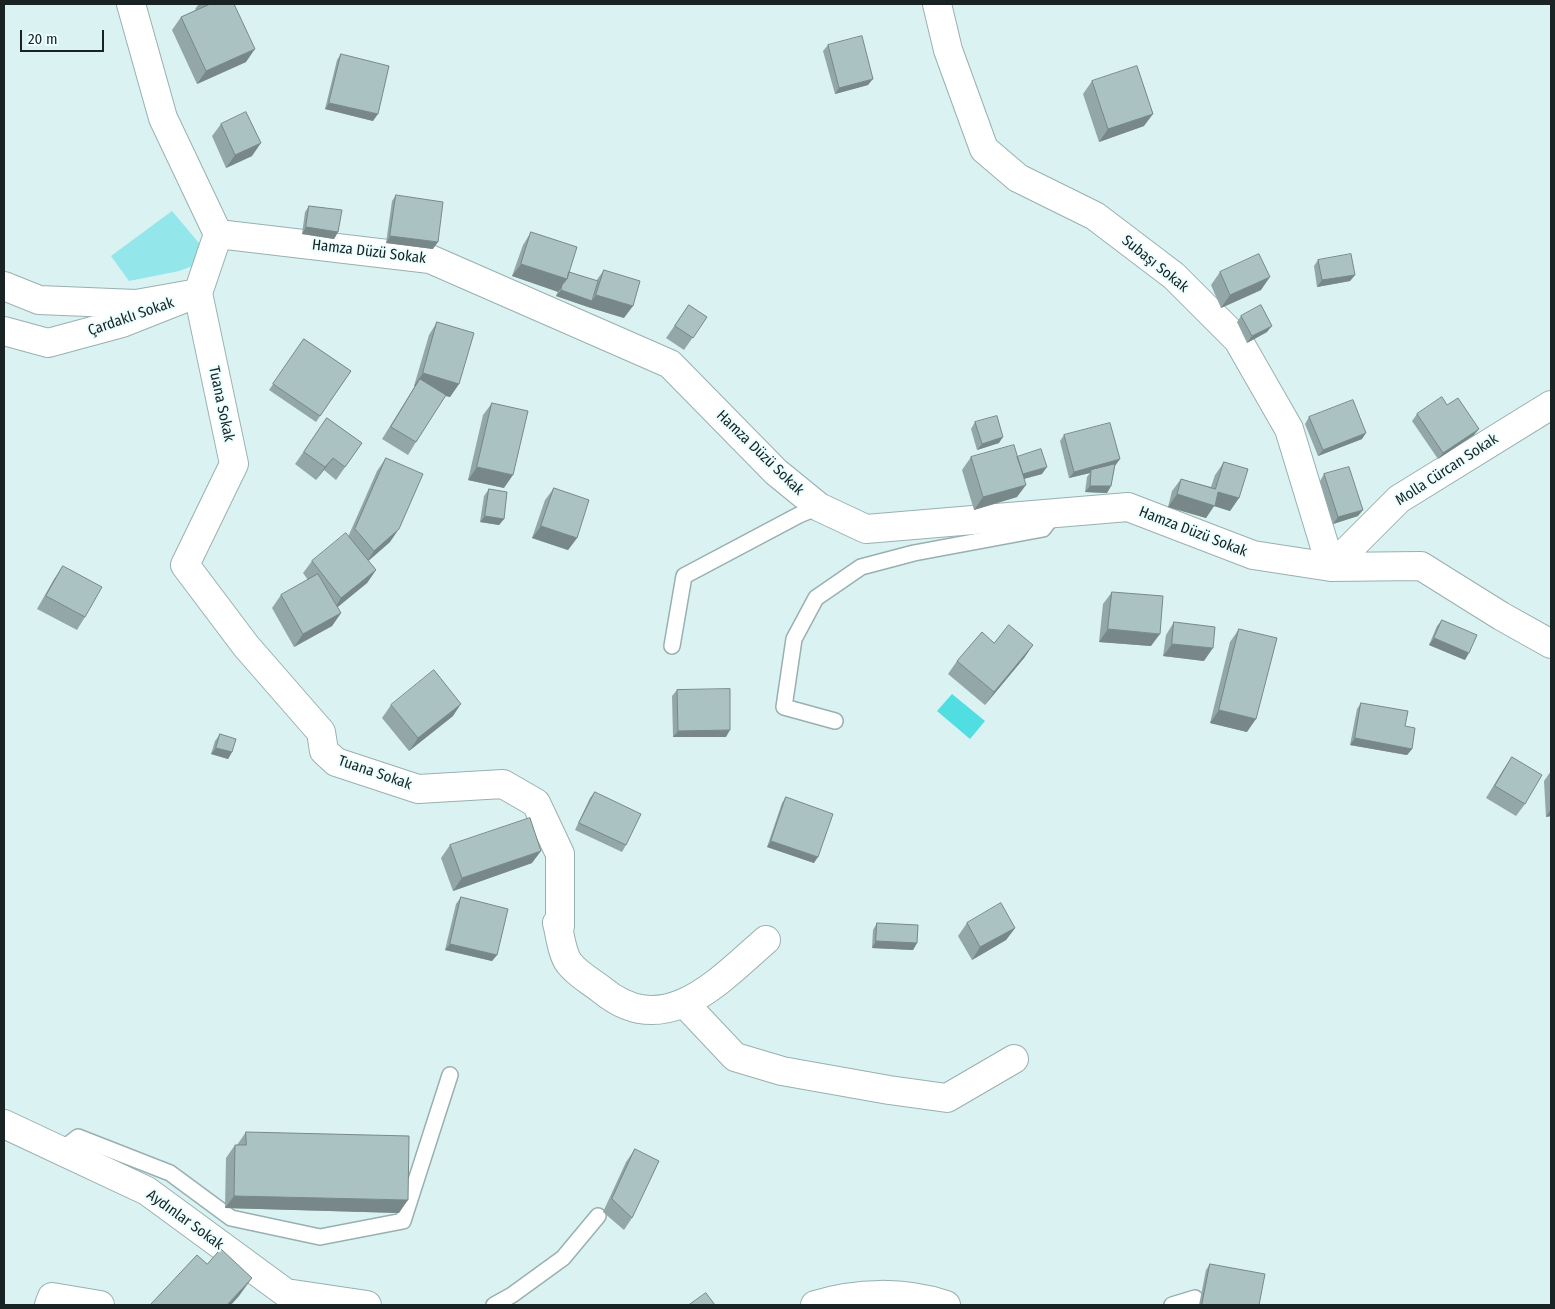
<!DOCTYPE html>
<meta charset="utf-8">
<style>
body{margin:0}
#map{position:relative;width:1555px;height:1309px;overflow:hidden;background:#daf2f2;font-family:"Fira Sans Condensed",sans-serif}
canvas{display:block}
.frame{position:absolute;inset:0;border:5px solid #1a2323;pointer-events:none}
.scale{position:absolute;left:20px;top:30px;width:84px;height:22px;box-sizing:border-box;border:2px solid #1a2323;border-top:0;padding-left:6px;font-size:15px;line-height:18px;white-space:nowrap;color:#1a2323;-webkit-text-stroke:4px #ebfeff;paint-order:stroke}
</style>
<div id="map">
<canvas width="1555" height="1309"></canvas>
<div class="frame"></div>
<div class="scale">20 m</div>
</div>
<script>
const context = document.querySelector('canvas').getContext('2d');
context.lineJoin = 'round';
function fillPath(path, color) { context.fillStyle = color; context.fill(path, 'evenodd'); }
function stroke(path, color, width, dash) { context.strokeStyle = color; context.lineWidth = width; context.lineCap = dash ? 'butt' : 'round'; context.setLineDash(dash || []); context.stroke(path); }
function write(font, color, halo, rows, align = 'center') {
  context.font = font + ' "Fira Sans Condensed",sans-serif'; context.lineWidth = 4; context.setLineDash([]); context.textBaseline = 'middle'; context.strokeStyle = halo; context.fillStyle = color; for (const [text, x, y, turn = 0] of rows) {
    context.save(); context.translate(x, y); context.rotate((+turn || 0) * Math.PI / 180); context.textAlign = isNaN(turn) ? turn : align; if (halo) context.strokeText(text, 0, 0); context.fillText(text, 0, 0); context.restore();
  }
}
const green = new Path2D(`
 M172,211l27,32 -1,21 -19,7 -50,10 -18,-25z`);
const water = new Path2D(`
 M952,694l33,27 -15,18 -33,-28z`);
const lane = new Path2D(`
 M672,646l12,-70 115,-61 20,-8
 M835,721l-51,-14 10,-68 22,-41 45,-31 53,-14 129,-24 12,-16
 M60,1151l18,-14 92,36 61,45 89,19 83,-16 47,-146
 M494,1305l18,-10 51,-37 35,-42
 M1172,1305l23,-7`);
const street = new Path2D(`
 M131,4l32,114 55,116 212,25 240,105 106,108 43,35 47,22 262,-22 125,48 78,12 90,-1 80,50 50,28
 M937,4l11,46 36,99 34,29 77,38 79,60 64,64 51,89 42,138 68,-68 152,-94
 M4,286l35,14 97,4 62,-11 36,171 -49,101 61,81 75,86 3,19 12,11 82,27 85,-5 33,19 24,51v72l-3,-3c3,11 5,31 12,40 8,11 23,19 33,27 63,52 117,-9 164,-50
 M4,331l44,12 74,-20 76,-30 20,-59
 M685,1004l50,53 47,14 107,19 58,8 67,-39
 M4,1124l143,67 139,102 81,12
 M49,1305l3,-8 48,8
 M815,1305c42,-13 89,-14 131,0`);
const wall = new Path2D(`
 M199,4h35l12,58 -49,22 -25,-54 9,-13 15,-7 -1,-1z
 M828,45l40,40 -33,9 -12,-43z
 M341,54l32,67 -48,-12 12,-49z
 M1092,81l52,45 -45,16 -16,-48z
 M221,124l31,32 -26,12 -14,-32z
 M396,195l37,54 -47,-6 6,-42z
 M309,206l29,26 -4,7 -32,-5 3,-22z
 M531,232l38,40 27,9 8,-11 20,48 -36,-11 -32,-11 2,-5 -46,-15 11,-31z
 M1318,260l37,15 -5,6 -33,6 -3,-21z
 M1220,272l41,18 -40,18 -10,-23z
 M689,305l18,12 -23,33 -18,-12z
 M1241,316l26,16 -20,11 -10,-21z
 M437,322l22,62 -9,13 -5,-1 -29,46 -8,13 -26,-16 33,-53h-1l15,-51z
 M304,339l47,32 -35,51 -47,-32z
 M492,403l12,85 -36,-8 15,-65z
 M1447,405l27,30 -36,24 -26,-38 5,-7z
 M1309,417l53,22 -44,17 -13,-32z
 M327,418l35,25 -26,37 -12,-10 -8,10 -21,-16z
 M975,422l24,21 -22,7 -6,-21z
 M1064,435l51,31 -4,20 -4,7 -22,-1 2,-15 3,-4 -21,5 -9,-37z
 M971,457h46l25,17 -18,5 -7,18 -43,13 -12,-40z
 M386,458l4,84 -22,19 8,9 -9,13 -30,24 4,6 -9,13 -38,21 -22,-39 9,-13 27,-15 -5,-7 9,-12 36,-24 29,-66z
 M1224,462l15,36 -9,13 -16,-5 -8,12 -38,-11 4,-16 9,-12 30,8 4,-12z
 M1324,474l34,42 -25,8 -13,-43z
 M554,488l23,50 -9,12 -36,-12 13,-38z
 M489,489l15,30 -5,6 -19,-3 4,-26z
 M63,566l22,51 -8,13 -40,-21 17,-30z
 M1112,592l39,54 -52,-4 4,-38z
 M1442,620l23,40 -36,-15 8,-19z
 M1174,622l30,39 -41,-5 3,-21z
 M1239,629l8,103 -37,-9 20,-81z
 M994,643l39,2 -9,13 -39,47 -37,-31 9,-13z
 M677,690l49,47h-53l-1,-41z
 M1361,703l44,23 7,23 -5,6 -57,-10 7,-36z
 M391,705l62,11 -44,35 -27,-33z
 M220,734l12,18 -4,7 -17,-5 4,-13z
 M1512,757l13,47 -9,12 -30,-18 17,-28z
 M1551,771v45l-5,1 -2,-36z
 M595,792l31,53 -4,7 -47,-22 15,-32z
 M786,797l28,66 -47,-16 15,-44z
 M450,845l82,18 -79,28 -12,-33z
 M461,897l36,58 -5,6 -47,-11 11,-46z
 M877,923l40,20 -4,7 -41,-2 1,-18z
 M967,923l48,5 -9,12 -34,20 -14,-24z
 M246,1132l153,81 -174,-5 1,-50 9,-13h2z
 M635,1149l-3,69 -8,12 -21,-18 23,-50z
 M1210,1264l49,41h-60l7,-35z`);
const shadedWall = new Path2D(`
 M255,49l-9,13 -49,22 9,-13z
 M873,79l-5,6 -33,9 4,-6z
 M329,103l49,11 -5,7 -48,-12z
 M1153,114l-9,12 -45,16 9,-13z
 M261,143l-9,13 -26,12 9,-13z
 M306,227l32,5 -4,7 -32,-5z
 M390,236l48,6 -5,7 -47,-6z
 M521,264l46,15 -9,13 -46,-16z
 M1355,275l-5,6 -33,6 5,-7z
 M1270,277l-9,13 -40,18 9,-13z
 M561,290l31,11 4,-6 37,11 -9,12 -36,-11 -32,-11z
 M1272,326l-5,6 -20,11 5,-7z
 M423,373l36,11 -9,13 -34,-10 4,-8 -5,7h-1z
 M1479,429l-5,6 -36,24 5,-6z
 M1366,433l-4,6 -44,17 5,-6z
 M1003,437l-4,6 -22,7 5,-6z
 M333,458l-9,12 -8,10 9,-13z
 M1120,459l-5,7 -24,6v-2l-1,3 -21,5 5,-6z
 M477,467l36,8 -9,13 -36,-8z
 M1047,467l-5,7 -30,8 5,-6z
 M1026,485l-9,12 -43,13 9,-13z
 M1090,486h21l-4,7 -22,-1z
 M1218,492l21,6 -9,13 -16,-5 -8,12 -38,-11 9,-13z
 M1363,510l-5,6 -25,8 5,-7z
 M485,516l19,3 -5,6 -19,-3z
 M541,526l36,12 -9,12 -36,-12z
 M399,529l-9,13 -24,21 8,-12z
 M376,570l-9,13 -34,28 8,-13z
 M341,613l-9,13 -38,21 9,-13z
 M1108,629l52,5 -9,12 -52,-4z
 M1434,638l35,15 -4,7 -36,-15z
 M1172,644l41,4 -9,13 -41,-5z
 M1033,645l-9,13 -39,47 9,-13z
 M461,704l-8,12 -44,35 9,-13z
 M1219,710l37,9 -9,13 -37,-9z
 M730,730l-4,7h-53l5,-6z
 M1355,738l57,11 -5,6 -57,-10z
 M216,748l16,4 -4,7 -17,-5z
 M1551,809v7l-5,1z
 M771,841l47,16 -4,6 -47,-16z
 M541,851l-9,12 -79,28 9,-13z
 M1015,928l-9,12 -34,20 8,-13z
 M876,941l41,2 -4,7 -41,-2z
 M450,944l47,11 -5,6 -47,-11z
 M234,1196l174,4 -9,13 -174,-5z
 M252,1278l-13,18 -8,9h-4z`);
const building = new Path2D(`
 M207,4h27l21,45 -49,22 -25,-54 27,-12z
 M862,36l11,43 -34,9 -11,-43z
 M341,54l48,12 -11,48 -49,-11z
 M1137,66l16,48 -45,15 -16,-48z
 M246,112l15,31 -26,12 -14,-31z
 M396,195l47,7 -5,40 -48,-6z
 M309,206l33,4 -4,22 -32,-5z
 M531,232l46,15 -10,32 -46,-15z
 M1259,254l11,23 -40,18 -10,-23z
 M1351,254l4,21 -33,5 -4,-20z
 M604,270l36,11 -7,25 -37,-11z
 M569,272l29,9 -6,20 -31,-11 1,-5 5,-6z
 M689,305l18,12 -14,21 -18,-12z
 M1261,305l11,21 -20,10 -11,-20z
 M437,322l37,11 -15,51 -36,-11z
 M304,339l47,32 -31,45 -47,-32z
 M420,379l26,16 -30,47 -25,-15z
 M1442,397l5,8 11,-7 21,31 -36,24 -26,-39z
 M1353,400l13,33 -43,17 -14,-33z
 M492,403l36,8 -15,64 -36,-8z
 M997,416l6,21 -21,7 -7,-22z
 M327,418l35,25 -17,24 -12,-9 -8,9 -21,-15z
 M1110,423l10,36 -46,13 -10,-37z
 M1014,445l12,40 -43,12 -12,-40z
 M1041,449l6,18 -24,7 -6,-17z
 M386,458l37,16 -24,55 -25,22 -19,-22z
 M1224,462l24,7 -9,29 -21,-6 -3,14 -38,-12 4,-15 34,10z
 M1115,464l-4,22h-21l1,-16z
 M1349,467l14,43 -25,7 -14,-43z
 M554,488l35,12 -12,38 -36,-12z
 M489,489l18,3 -3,27 -19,-3z
 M346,533l30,37 -35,28 -29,-37z
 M63,566l39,21 -17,30 -39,-21z
 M318,574l23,39 -38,21 -22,-39z
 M1112,592l51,4 -3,38 -52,-5z
 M1442,620l35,15 -8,18 -35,-15z
 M1174,622l41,5 -2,21 -41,-4z
 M1009,625l24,20 -39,47 -37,-31 25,-29 12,11z
 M1239,629l38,9 -21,81 -37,-9z
 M434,670l27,34 -43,34 -27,-33z
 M730,689v41l-52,1 -1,-41z
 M1361,703l47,8 -3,15 10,2 -3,21 -57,-11z
 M220,734l16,5 -4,13 -16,-4z
 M1512,757l30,18 -17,29 -30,-18z
 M595,792l46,22 -15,31 -47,-22z
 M786,797l47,17 -15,43 -47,-16z
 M530,818l11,33 -79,27 -12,-33z
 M461,897l47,12 -11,46 -47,-11z
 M1001,903l14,25 -35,19 -13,-24z
 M877,923l41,2 -1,18 -41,-2z
 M246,1132l163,4 -1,64 -174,-4 1,-51h11z
 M635,1149l24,12 -27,57 -20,-19z
 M221,1249l31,29 -25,27h-77l47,-50 10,9z
 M1210,1264l55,10 -6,31h-57z
 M706,1293l9,12h-26z`);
const streetNames = [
 ["Hamza Düzü Sokak",369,252,7],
 ["Subaşı Sokak",1155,264,39],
 ["Çardaklı Sokak",131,317,-19],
 ["Tuana Sokak",221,404,78],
 ["Hamza Düzü Sokak",760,453,44],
 ["Molla Cürcan Sokak",1447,470,-33],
 ["Hamza Düzü Sokak",1193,532,21],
 ["Tuana Sokak",375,773,19],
 ["Aydınlar Sokak",185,1220,36]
];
fillPath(green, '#93e6e9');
fillPath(water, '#50dee3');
stroke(lane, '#99b0b0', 18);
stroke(street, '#99b0b0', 30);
stroke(lane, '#fff', 15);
stroke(street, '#fff', 28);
fillPath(wall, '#93a7a8');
fillPath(shadedWall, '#788888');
fillPath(building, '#abc2c3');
stroke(building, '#788888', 1);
write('15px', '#1a2323', '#ebfeff', streetNames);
</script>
